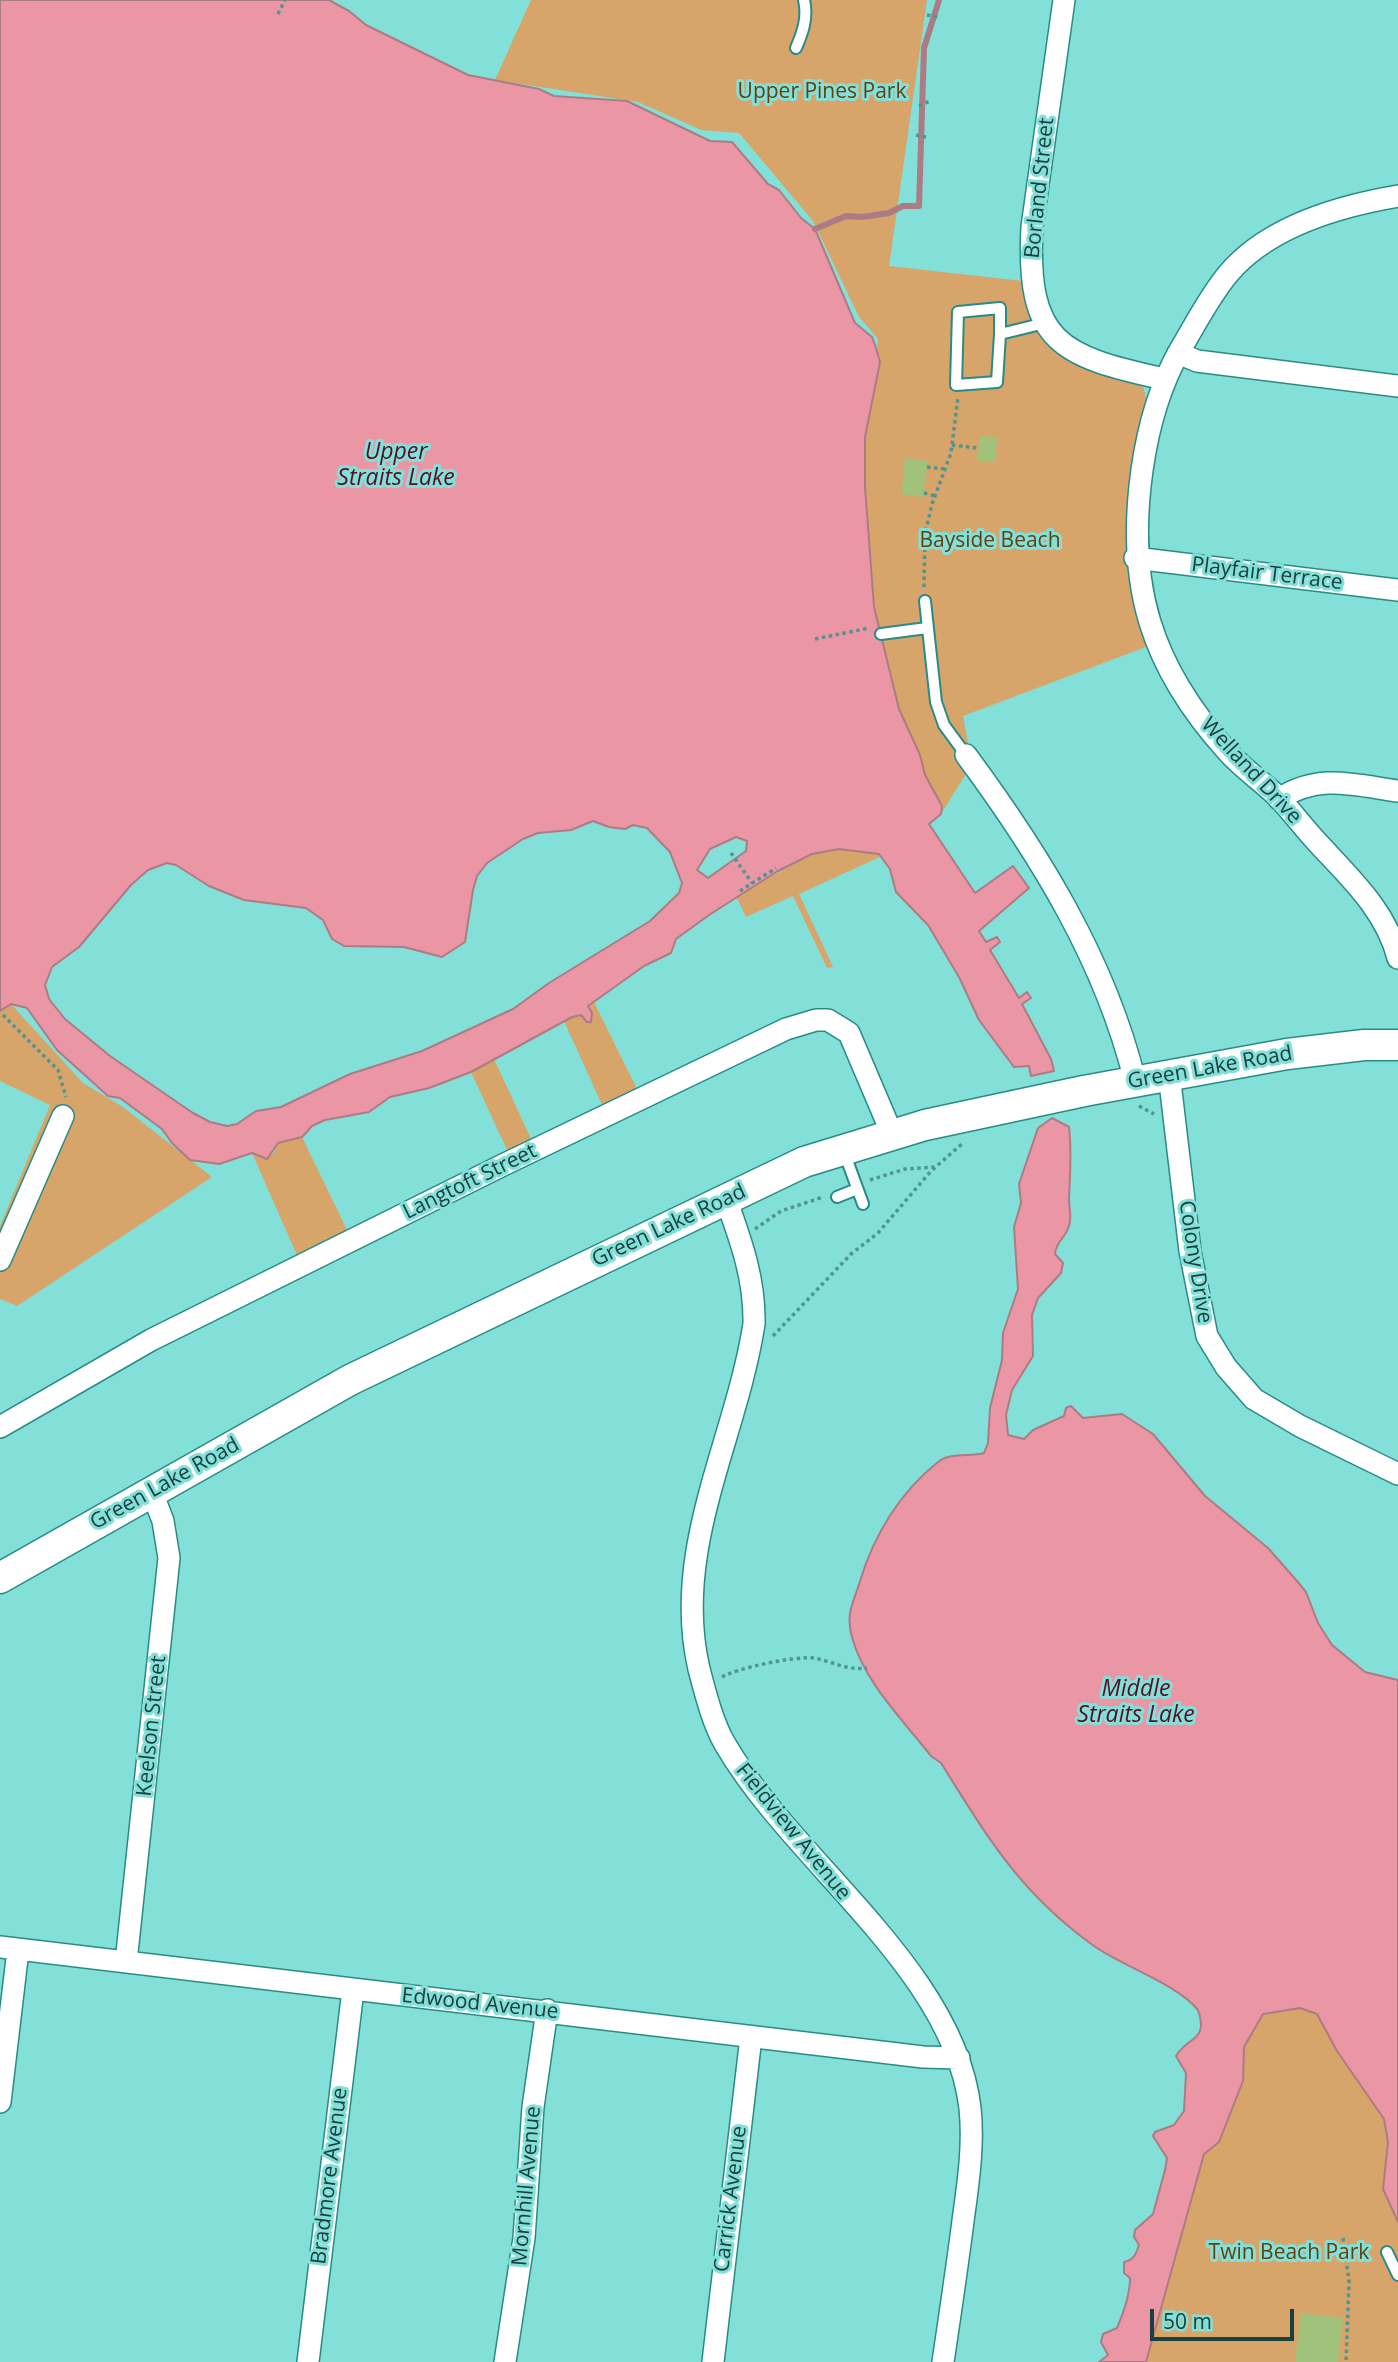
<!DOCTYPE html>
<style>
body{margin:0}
#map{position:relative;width:1398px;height:2362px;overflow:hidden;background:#83e0d9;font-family:"Open Sans",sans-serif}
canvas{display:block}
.scale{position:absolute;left:1150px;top:2309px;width:144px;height:32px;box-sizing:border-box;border:4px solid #19403e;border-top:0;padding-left:9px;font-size:21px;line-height:24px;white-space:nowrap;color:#19403e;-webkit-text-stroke:5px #83e0d9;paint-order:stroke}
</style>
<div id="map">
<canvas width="1398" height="2362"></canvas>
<div class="scale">50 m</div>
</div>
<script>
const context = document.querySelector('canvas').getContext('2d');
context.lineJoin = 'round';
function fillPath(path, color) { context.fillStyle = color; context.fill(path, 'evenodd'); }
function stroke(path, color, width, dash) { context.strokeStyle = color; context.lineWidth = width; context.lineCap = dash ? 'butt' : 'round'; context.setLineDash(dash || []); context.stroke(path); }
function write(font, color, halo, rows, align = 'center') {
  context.font = font + ' "Open Sans",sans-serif'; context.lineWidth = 6; context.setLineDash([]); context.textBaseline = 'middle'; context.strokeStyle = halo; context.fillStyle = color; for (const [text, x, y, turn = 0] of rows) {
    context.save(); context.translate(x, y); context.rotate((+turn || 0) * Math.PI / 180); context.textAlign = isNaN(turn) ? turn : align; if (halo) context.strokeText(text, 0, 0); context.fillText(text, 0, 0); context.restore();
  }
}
const green = new Path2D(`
 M531,0h396l-38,266 134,15 12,41 108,65c12,30 -14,84 -15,117 -2,49 5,96 18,143l-183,69 9,48 -31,50 -51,-124 -42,-140 30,-211 -19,-22 -46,-96 -74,-88 -38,-3 -63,-28 -143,-22z
 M839,849l29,2 14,5 -83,38 34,73 -6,1 -34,-72 -47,21 -10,-21 76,-42z
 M594,1002l44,89 -35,16 -39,-86 17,-6z
 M11,1004l72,79 40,24 89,70 -195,129 -17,-7v-73l50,-121 -50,-24v-71z
 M494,1059l39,84 -24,11 -38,-82z
 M302,1137l48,99 -50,26 -48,-109 9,5 13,-5 4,-10z
 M1300,2008l17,6 20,37 47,68 4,23 -5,47 15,33v140h-252l58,-208 15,-12 24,-61 1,-34 19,-33z`);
const water = new Path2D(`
 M0,0h329l20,11 17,14 102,50 71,14 15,7 73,5 83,40 22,1 36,42 11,6 22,28 14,11 40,94 17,14 3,8 5,17 -15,75v50l9,120 25,102 21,46 5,20 17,31 -1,8 -12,10 46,69 38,-27 16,22 -50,43 7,11 11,-5 3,5 -10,8 29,48 8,-6 4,6 -9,6 29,55 3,12 -23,5 -2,-10 -15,1 -3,-4 -32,-43 -20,-43 -31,-52 -32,-33 -6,-23 -11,-15 -40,-5 -27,5 -34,17 -69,44 -33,24 -5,14 -27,13 -56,40 4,7 -1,9h-4l-6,-7 -9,2 -101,55 -42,16 -39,9 -21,15 -44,8 -13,6 -10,11 -24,6 -11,16 -15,-6 -33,11 -29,-4 -18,-17 -10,-14 -42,-31 -12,-2 -51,-46 -30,-42 -16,-4 -11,7zM593,821l16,6 16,2 8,-4 14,3 23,24 12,31 -3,10 -29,28 -101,62 -36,26 -91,42 -72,23 -69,33 -25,4 -19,13 -10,2 -17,-4 -17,-9 -83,-57 -45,-37 -16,-20 -4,-14 7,-18 27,-20 52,-62 17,-15 19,-7 9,2 33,21 35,14 62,8 17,12 9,19 12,7 60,1 38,10 23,-15 8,-52 4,-14 10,-13 36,-24 15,-6 33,-3zM736,837l11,4 -1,10 -38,27 -11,-8 13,-21z
 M1052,1118l17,9c3,25 1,47 0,72 0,9 3,18 0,27 -4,13 -13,15 -14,28l8,9 -2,10 -23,25 -6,17 1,41 -21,34 -6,25 2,20 16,4 9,-9 31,-14 2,-8 5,-2 12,12 39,-4 31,20 52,62 63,52 29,33 9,11 12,31 14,22 33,27 33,8v542l-15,-33 5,-47 -4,-23 -47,-68 -20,-37 -17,-6 -37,6 -19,33 -1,34 -24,61 -15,12 -58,208h-47l9,-7 -7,-13 2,-8 14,-6c6,-14 13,-35 13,-50l-6,-5v-11c10,-2 12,-8 15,-17l-5,-8 1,-7 18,-16 12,-44 2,-12 -14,-22 2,-4 19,-7 10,-14 2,-38 -10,-17c11,-20 33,-14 22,-46 -21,-26 -76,-44 -104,-64 -74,-53 -106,-108 -153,-183l-10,-7c-28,-36 -67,-74 -79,-119 -7,-24 2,-35 8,-56 14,-46 40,-89 78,-119 12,-10 31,-5 46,-9l4,-10 2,-35 12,-48 1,-27 15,-44 -4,-62 7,-24 -2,-19 19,-56z`);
const stream = new Path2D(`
 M815,229l31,-13 16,1 27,-4 14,-7h16l5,-158 15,-48`);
const building = new Path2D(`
 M980,436l17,1 -2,25 -18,-1z
 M905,458l23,3 -5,36 -22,-3z
 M1301,2313l42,5 -5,44h-43z`);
const path = new Path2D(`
 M278,14l7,-14
 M927,15l12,2
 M919,106l11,-5
 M916,135l10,2
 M952,445l26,3
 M927,467l18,2
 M924,493l11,3
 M924,587l1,-53 7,-30 19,-51 7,-56
 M815,639l54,-11
 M731,853l21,30
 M740,891l36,-23
 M3,1015l55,55 8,27
 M1139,1106l15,8
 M870,1180l35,-11 29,-2
 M755,1229l26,-18 42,-14
 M773,1336l78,-82 27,-21 53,-62 32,-28
 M722,1677c15,-9 73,-21 91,-19 19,3 34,13 54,10
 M1343,2238l6,43 -3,81`);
const lane = new Path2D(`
 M796,48c7,-16 12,-31 8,-48
 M1000,334v-26l-42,4 -2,73 41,-3 3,-48 45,-11
 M925,601l11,101 8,23 22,30
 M881,634l46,-6
 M844,1152l19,52
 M837,1197l20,-8
 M1387,2252l11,23`);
const street = new Path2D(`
 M1064,0l-32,227c-6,116 28,129 132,152
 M1398,196c-59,10 -130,30 -170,78 -19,23 -33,51 -48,76 -21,37 -32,78 -38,120 -16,114 8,196 86,282 15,17 35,30 51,46 13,14 25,30 38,44 32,35 69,68 81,116
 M1178,353l19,8 201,25
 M1135,558l263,32
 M966,755c74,100 139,205 169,326
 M1279,799c40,-26 75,-14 119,-8
 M1169,1074l21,177 17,85 19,31 28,32 46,27 98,48
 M726,1199c15,42 29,80 28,125 -18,116 -83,225 -55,345 6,23 14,55 26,75 69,119 229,225 245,364 4,38 -2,76 -7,113 -6,47 -13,94 -20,141
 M0,1260l63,-144
 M0,1427l151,-87 352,-175 283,-136 30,-9h12l21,13 43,101
 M0,1947l923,110 36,1
 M126,1962l43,-404 -6,-37 -11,-29
 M0,2102l18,-152
 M308,2362l45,-372
 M505,2362l19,-124 9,-131 14,-97
 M713,2362l38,-325`);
const secondary = new Path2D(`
 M0,1578l350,-198 454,-218 121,-37 159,-34 203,-37 77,-9h34`);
const parkNames = [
 ["Upper Pines Park",822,92],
 ["Bayside Beach",990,541],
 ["Twin Beach Park",1289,2253]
];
const streetNames = [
 ["Borland Street",1040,188,-84],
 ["Playfair Terrace",1267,574,7],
 ["Welland Drive",1251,771,47],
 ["Green Lake Road",1210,1068,-10],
 ["Langtoft Street",470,1182,-26],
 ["Green Lake Road",669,1226,-25],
 ["Colony Drive",1195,1262,81],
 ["Green Lake Road",165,1484,-29],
 ["Keelson Street",152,1726,-84],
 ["Fieldview Avenue",793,1832,51],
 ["Edwood Avenue",480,2004,6],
 ["Bradmore Avenue",330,2176,-83],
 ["Mornhill Avenue",527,2186,-85],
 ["Carrick Avenue",731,2199,-83]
];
const waterNames = [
 ["Upper",396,452],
 ["Straits Lake",396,478],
 ["Middle",1136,1689],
 ["Straits Lake",1136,1715]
];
fillPath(green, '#d7a46a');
fillPath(water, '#eb96a4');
stroke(water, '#ac7c85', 2);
stroke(stream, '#ac7c85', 6);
fillPath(building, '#a0c27a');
stroke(lane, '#288c86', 14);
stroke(street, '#288c86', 24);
stroke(secondary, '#288c86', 33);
stroke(path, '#519590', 3.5, [3.5, 3.5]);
stroke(lane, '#fff', 10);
stroke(street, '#fff', 21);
stroke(secondary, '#fff', 30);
write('21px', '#65400f', '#83e0d9', parkNames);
write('21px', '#19403e', '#83e0d9', streetNames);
write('italic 23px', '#580e24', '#83e0d9', waterNames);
</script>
